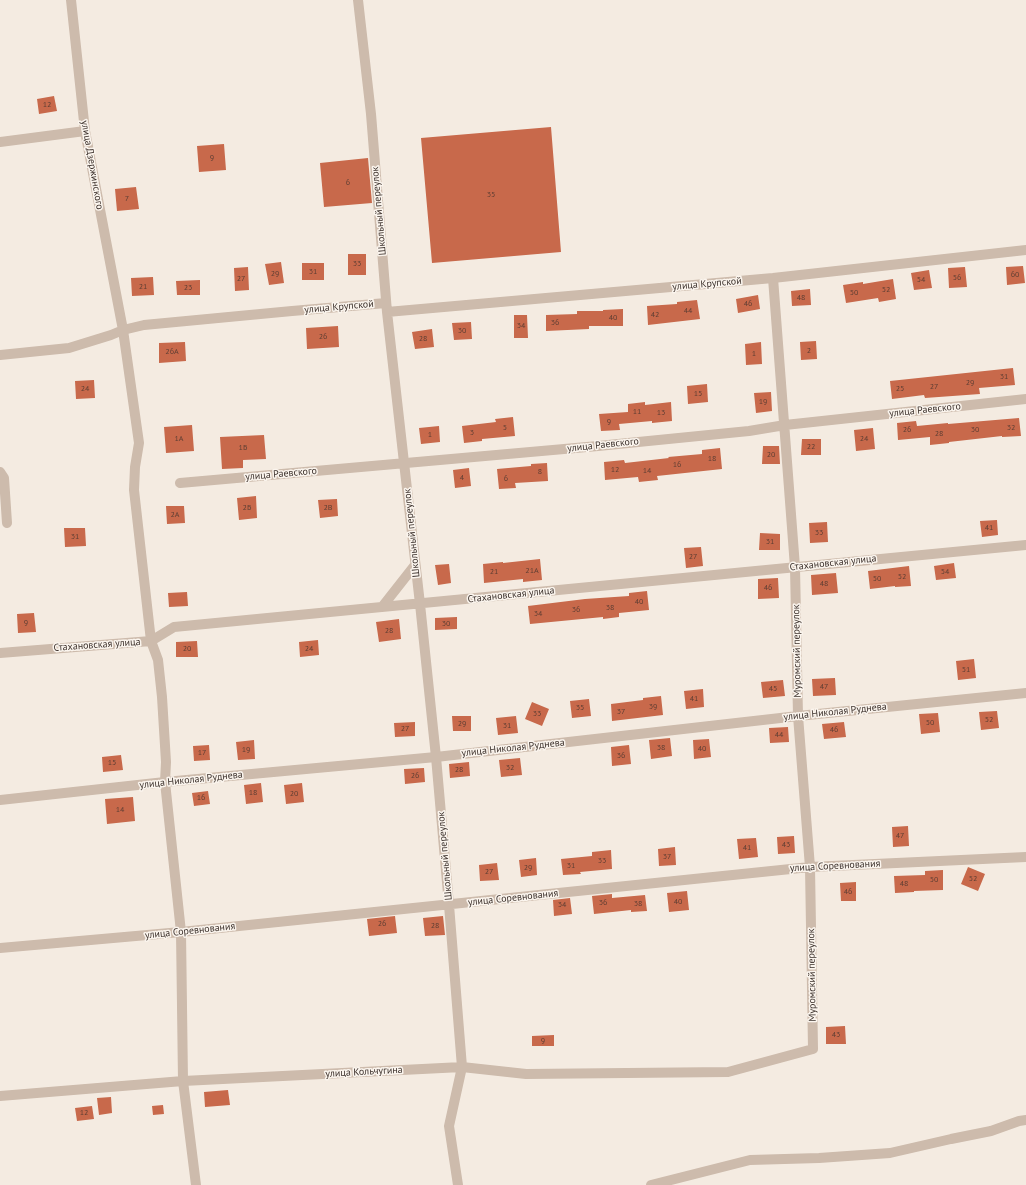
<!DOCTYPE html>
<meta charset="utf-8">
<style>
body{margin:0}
canvas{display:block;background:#f4ebe1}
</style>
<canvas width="1026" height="1185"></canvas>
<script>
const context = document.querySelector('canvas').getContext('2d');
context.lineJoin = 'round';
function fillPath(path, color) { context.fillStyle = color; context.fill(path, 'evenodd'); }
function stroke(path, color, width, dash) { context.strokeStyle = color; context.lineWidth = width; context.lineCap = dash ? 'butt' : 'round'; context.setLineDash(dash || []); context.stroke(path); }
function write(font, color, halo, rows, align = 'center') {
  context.font = font + ' "PT Sans",sans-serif'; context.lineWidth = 3; context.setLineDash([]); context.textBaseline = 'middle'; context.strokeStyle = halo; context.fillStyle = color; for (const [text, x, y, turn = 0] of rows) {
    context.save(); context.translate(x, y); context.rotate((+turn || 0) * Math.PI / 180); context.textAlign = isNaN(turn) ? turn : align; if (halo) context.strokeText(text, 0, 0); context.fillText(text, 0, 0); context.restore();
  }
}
const building = new Path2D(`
 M54,96l3,15 -18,3 -2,-15z
 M551,127l10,125 -129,11 -11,-125z
 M224,144l2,26 -27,2 -2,-26z
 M368,158l4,45 -48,4 -4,-44z
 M136,187l3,22 -22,2 -2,-22z
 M348,254h18v21h-18z
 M281,262l3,21 -15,2 -4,-21z
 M302,263h22v17h-22z
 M1023,266l2,17 -18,2 -1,-18z
 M248,267l1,23 -14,1 -1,-23z
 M965,267l2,20 -18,1 -1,-20z
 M929,270l3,18 -18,2 -3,-17z
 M153,277l1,18 -22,1 -1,-18z
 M893,279l3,20 -17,3 -1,-4 -32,5 -3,-18 20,-3v2z
 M200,280v15h-23l-1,-14z
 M810,289l1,16 -19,1 -1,-15z
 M758,295l2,14 -22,4 -2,-14z
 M697,300l3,19 -52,6 -1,-19 30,-2v-2z
 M623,309v17h-34v3l-43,2v-16l31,-1v-3h26v-1z
 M514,315h13l1,23h-14z
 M471,322l1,17 -18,1 -2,-17z
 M338,326l1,21 -32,2 -1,-21z
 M432,329l2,18 -19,2 -3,-17z
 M816,341l1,18 -16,1 -1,-18z
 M185,342l1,19 -27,2v-20z
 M761,342l1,22 -16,1 -1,-21z
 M1013,368l2,17 -36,3 1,6 -55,4 -1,-3 -32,4 -2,-18z
 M94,380l1,18 -19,1 -1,-18z
 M707,384l1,18 -20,2 -1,-18z
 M771,392l1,19 -16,2 -2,-20z
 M645,402v3l26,-3 1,19 -20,2v-2l-33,3 1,6 -19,1 -2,-17 29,-2v-8z
 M513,417l2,19 -33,3v2l-18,2 -2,-17 34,-4 -1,-3z
 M1019,418l2,18 -19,1v-1l-53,6v1l-19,2v-8l-32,3 -1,-17 19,-2 1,5 31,-3v1z
 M192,425l2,26 -28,2 -2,-26z
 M439,426l1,16 -19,2 -2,-16z
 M873,428l2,21 -19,2 -2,-21z
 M264,435l2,24 -23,1v8l-21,1 -2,-32z
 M802,439h19v16h-20z
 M763,446h16l1,18h-18z
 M720,448l2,21 -65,7 1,4 -19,2 -1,-5 -33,3 -1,-18 20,-2 1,3 44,-5 -1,-1 34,-3v-4z
 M547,463l1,18 -33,2 1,5 -17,1 -2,-20 34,-3v-2z
 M469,468l2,18 -16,2 -2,-18z
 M256,496l1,22 -18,2 -2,-22z
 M337,499l1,17 -18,2 -2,-18z
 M166,506h18l1,17 -18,1z
 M997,520l1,15 -16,2 -2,-16z
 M827,522l1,20 -18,1 -1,-20z
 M64,528h21l1,18 -21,1z
 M760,533l20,1v16h-21z
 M701,547l2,19 -17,2 -2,-20z
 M540,559l2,21 -19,2v-3l-39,4 -1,-19 20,-2v1z
 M954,563l2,15 -20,2 -2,-14z
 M449,564l2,19 -13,2 -3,-20z
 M909,566l2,20 -16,1v-1l-25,3 -2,-18z
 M836,573l2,20 -26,2 -1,-20z
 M778,578l1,20 -21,1v-20z
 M647,591l2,19 -30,3v4l-16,2v-2l-73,7 -2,-18 57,-7 44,-3v-3z
 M187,592l1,14 -19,1 -1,-14z
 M34,613l2,19 -18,1 -1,-19z
 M457,617v12l-22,1v-12z
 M399,619l2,20 -22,3 -3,-20z
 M318,640l1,15 -19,2 -1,-15z
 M197,641l1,16h-22v-15z
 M974,659l2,19 -18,2 -2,-19z
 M835,678l1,17 -23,1 -1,-17z
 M783,680l2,16 -22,2 -2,-16z
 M703,689l1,18 -18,2 -2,-18z
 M661,696l2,19 -51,6 -1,-17 32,-4v-2z
 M589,699l2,17 -19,2 -2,-17z
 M532,702l17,7 -7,17 -17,-7z
 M997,711l2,17 -18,2 -2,-18z
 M938,713l2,19 -19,2 -2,-20z
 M452,716h19v15h-18z
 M516,716l2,17 -20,2 -2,-17z
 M415,722v14l-20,1 -1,-14z
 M844,722l2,15 -22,2 -2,-15z
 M788,727l1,15 -19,1 -1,-15z
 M670,738l2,18 -21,3 -2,-19z
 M709,739l2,18 -17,2 -1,-19z
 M254,740l1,19 -17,1 -2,-18z
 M209,745l1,15 -16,1 -1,-15z
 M629,745l2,19 -19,2 -1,-19z
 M121,755l2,15 -20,2 -1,-15z
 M520,758l2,17 -21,2 -2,-17z
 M469,762l1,14 -20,2 -1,-14z
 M424,768l1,14 -20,2 -1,-15z
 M261,783l2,19 -17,2 -2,-19z
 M302,783l2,19 -18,2 -2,-19z
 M208,791l2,13 -16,2 -2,-13z
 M133,797l2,24 -28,3 -2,-25z
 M908,826l1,20 -16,1 -1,-20z
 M794,836l1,17 -17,1 -1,-17z
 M756,838l2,19 -19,2 -2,-20z
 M675,847l1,18 -17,1 -1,-17z
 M611,850l1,19 -32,3 1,2 -18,1 -2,-16 31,-3v-4z
 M536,858l1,17 -16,2 -2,-17z
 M497,863l2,17 -19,1 -1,-16z
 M968,867l17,7 -7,17 -17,-7z
 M943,870v20l-29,1v1l-19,1 -1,-17 31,-1v-4z
 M856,882v19h-15l-1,-18z
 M687,891l2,19 -20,2 -2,-19z
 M612,894v4l33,-3 2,16 -16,1v-2l-37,4 -2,-18z
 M570,898l2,16 -18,2 -1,-16z
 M395,916l2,17 -28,3 -2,-17z
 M443,916l2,19 -20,1 -2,-18z
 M845,1026l1,18h-20v-17z
 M554,1035v11h-22v-10z
 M228,1090l2,15 -25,2 -1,-15z
 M111,1097l1,16 -13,2 -2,-17z
 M163,1105l1,9 -11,1 -1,-9z
 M92,1106l2,13 -17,2 -2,-13z`);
const minor = new Path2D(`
 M358,0l13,114 16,198 33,292 16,153 13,148 13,162 -13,59 9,59
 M0,142l85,-11
 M387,312l386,-34 253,-28
 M0,355l69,-7 42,-13 12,-5 -38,-199 -14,-131
 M0,472l4,6 3,45
 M180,483l418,-37 151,-15 36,-6 241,-26
 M382,607l33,-42
 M0,653l151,-12 23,-14 852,-82
 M0,800l165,-18 271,-25 362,-41 228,-23
 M0,948l181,-16 629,-65 216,-10
 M0,1096l183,-15 279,-14 64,7 202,-2 85,-23 -3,-182 -12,-151 -3,-149 -22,-289
 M196,1185l-13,-104 -2,-149 -16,-150 1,-20 -4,-65 -4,-37 -7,-19 -17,-151 1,-23 4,-24 -16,-113 21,-5 148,-14 94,-8
 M651,1185l99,-25 69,-2 71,-5 61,-14 40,-8 28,-10 7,-1`);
const numberNames = [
 ["12",47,105],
 ["9",212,158],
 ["6",348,183],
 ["35",491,195],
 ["7",127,199],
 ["33",357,264],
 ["31",313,272],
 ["29",275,274],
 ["60",1015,275],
 ["56",957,278],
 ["27",241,279],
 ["54",921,280],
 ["21",143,287],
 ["23",188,288],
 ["52",886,290],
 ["50",854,293],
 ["48",801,298],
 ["46",748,304],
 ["44",688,311],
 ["42",655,315],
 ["40",613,318],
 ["36",555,323],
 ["34",521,326],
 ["30",462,331],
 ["26",323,337],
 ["28",423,339],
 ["2",809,351],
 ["26А",172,352],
 ["1",754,354],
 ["31",1004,377],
 ["29",970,383],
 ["27",934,387],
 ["24",85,389],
 ["25",900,389],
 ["15",698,394],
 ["19",763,402],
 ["11",637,412],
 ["13",661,413],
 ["9",609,422],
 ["5",505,428],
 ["32",1011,428],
 ["26",907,430],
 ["30",975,430],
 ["3",472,433],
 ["28",939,434],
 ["1",430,435],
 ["1А",179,439],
 ["24",864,439],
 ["22",811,447],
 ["1Б",243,448],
 ["20",771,455],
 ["18",712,459],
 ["16",677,465],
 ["12",615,470],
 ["14",647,471],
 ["8",540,472],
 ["4",462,478],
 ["6",506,479],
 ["2Б",247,508],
 ["2В",328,508],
 ["2А",175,515],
 ["41",989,528],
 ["33",819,533],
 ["31",75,537],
 ["31",770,542],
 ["27",693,557],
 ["21А",532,571],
 ["21",494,572],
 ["54",945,572],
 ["52",902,577],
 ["50",877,579],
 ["48",824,584],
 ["46",768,588],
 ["40",639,602],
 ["38",610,608],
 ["36",576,610],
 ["34",538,614],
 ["9",26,623],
 ["30",446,624],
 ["28",389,631],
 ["20",187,649],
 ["24",309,649],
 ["51",966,670],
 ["47",824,687],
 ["45",773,689],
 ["41",694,699],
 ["39",653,707],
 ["35",580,708],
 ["37",621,712],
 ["33",537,714],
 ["52",989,720],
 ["50",930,723],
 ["29",462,724],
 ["31",507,726],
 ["27",405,729],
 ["46",834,730],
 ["44",779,735],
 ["38",661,748],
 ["40",702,749],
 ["19",246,750],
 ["17",202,753],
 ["36",621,756],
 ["15",112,763],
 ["32",510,768],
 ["28",459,770],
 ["26",415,776],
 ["18",253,793],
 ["20",294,794],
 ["16",201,798],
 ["14",120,810],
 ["47",900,836],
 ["43",786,845],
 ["41",747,848],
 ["37",667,857],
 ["33",602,861],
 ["31",571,866],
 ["29",528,868],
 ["27",489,872],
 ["52",973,879],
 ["50",934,880],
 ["48",904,884],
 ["46",848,892],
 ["40",678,902],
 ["36",603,903],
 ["38",638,904],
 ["34",562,905],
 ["26",382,924],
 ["28",435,926],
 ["43",836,1035],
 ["9",543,1041],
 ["12",84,1113]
];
const streetNames = [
 ["улица Дзержинского",92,165,80],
 ["Школьный переулок",379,211,-95],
 ["улица Крупской",707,284,-5],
 ["улица Крупской",339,307,-5],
 ["улица Раевского",925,410,-6],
 ["улица Раевского",603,445,-6],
 ["улица Раевского",281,474,-5],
 ["Школьный переулок",412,533,-96],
 ["Стахановская улица",833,563,-6],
 ["Стахановская улица",511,595,-6],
 ["Стахановская улица",97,645,-4],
 ["Муромский переулок",797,651,-91],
 ["улица Николая Руднева",835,712,-6],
 ["улица Николая Руднева",513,748,-6],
 ["улица Николая Руднева",191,780,-6],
 ["Школьный переулок",445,856,-95],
 ["улица Соревнования",835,866,-3],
 ["улица Соревнования",513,898,-6],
 ["улица Соревнования",190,931,-6],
 ["Муромский переулок",812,975,-91],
 ["улица Кольчугина",364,1072,-3]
];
fillPath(building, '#c8694b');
stroke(minor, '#cdbbac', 10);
write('8px', '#5e3e33', null, numberNames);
write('10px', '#3b302b', '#fbf5ee', streetNames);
</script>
